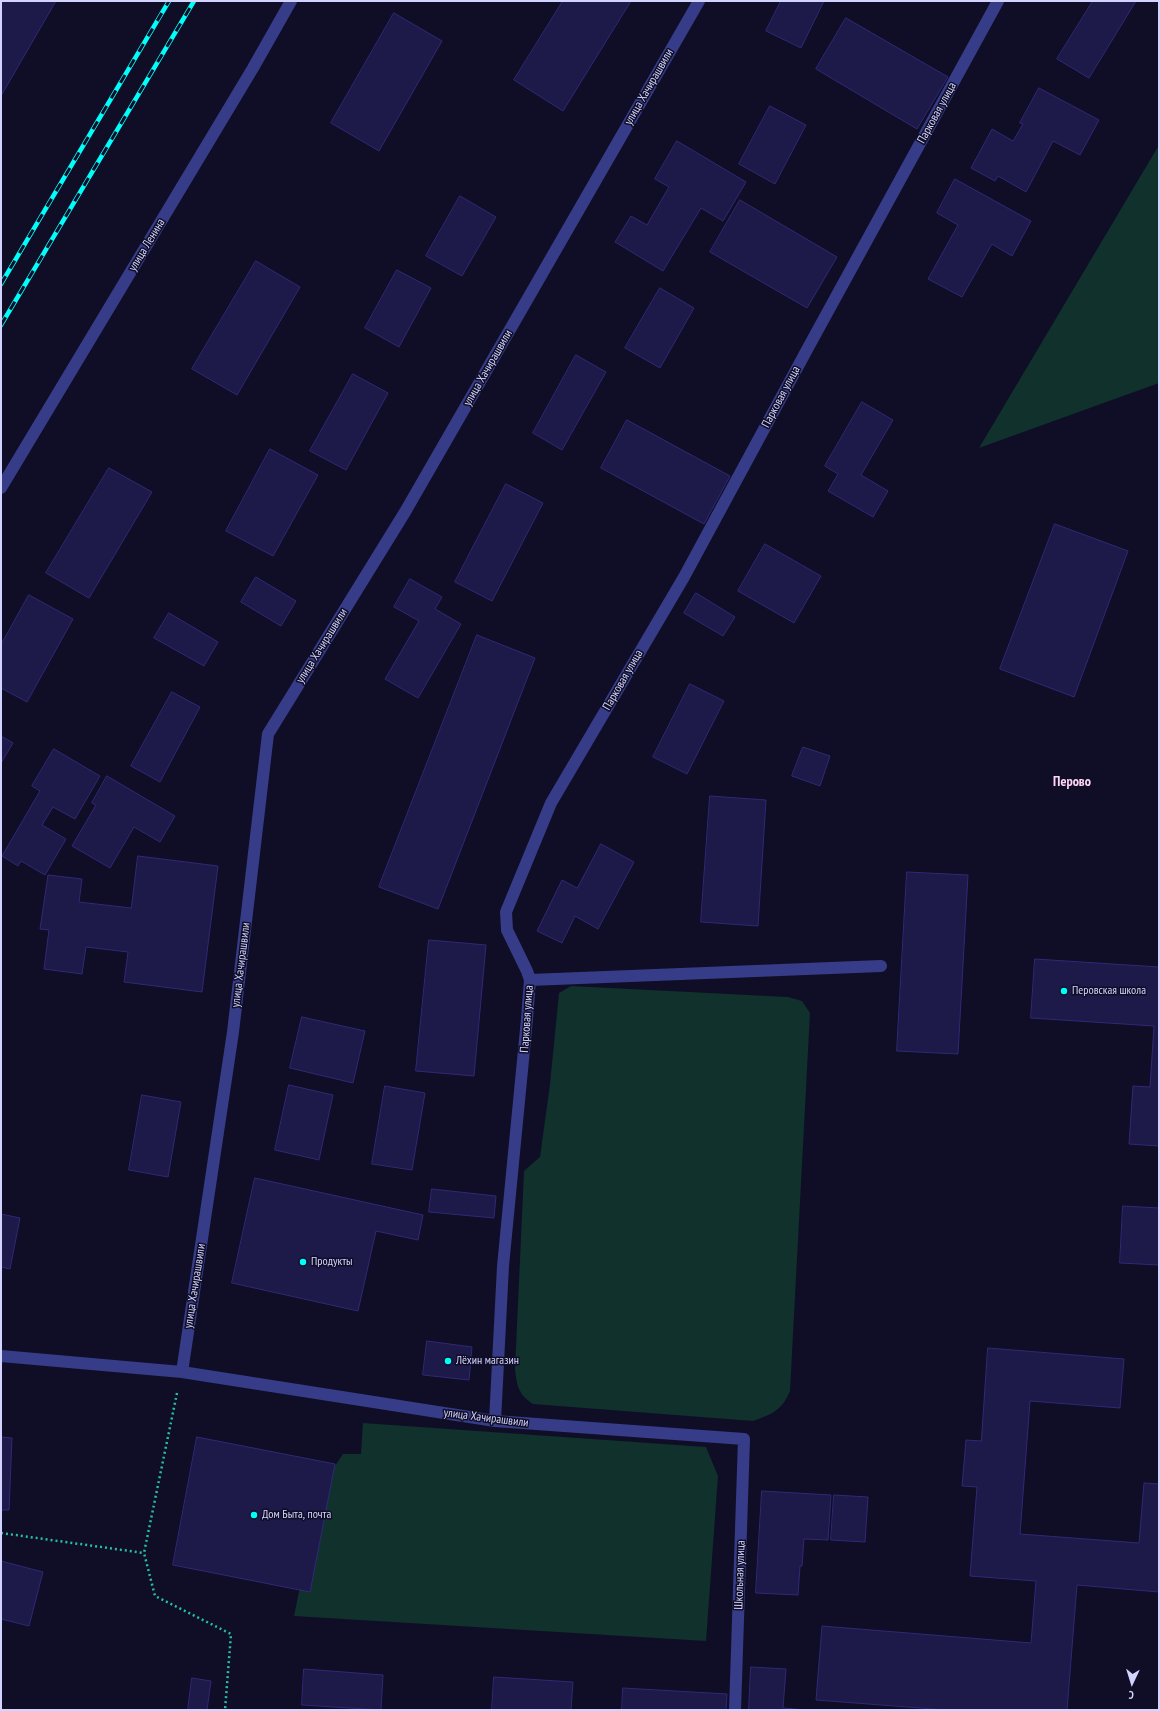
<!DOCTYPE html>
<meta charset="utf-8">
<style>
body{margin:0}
#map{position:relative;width:1160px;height:1711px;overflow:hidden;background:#0f0e26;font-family:"PT Sans Narrow",sans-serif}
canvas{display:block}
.frame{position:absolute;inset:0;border:2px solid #d3d3ff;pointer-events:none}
.north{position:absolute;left:1112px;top:1663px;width:40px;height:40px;-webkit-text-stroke:3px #0f0e26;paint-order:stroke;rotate:184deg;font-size:11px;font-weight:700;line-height:16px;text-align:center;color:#d3d3ff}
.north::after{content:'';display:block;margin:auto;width:14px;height:18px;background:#d3d3ff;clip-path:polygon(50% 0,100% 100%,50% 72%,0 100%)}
</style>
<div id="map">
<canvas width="1160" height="1711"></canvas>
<div class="frame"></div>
<div class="north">С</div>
</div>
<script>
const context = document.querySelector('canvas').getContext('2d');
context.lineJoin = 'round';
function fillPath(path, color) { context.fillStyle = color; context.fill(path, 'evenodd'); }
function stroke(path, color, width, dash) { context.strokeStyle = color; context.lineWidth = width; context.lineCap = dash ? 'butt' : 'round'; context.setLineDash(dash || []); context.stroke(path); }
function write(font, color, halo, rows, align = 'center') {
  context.font = font + ' "PT Sans Narrow",sans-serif'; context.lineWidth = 3; context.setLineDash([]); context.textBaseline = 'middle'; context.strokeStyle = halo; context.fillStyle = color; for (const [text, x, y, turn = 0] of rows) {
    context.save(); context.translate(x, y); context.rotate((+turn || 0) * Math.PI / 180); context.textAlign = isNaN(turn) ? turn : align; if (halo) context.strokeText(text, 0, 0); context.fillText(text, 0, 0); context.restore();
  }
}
const green = new Path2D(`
 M1159,145v238l-180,65z
 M571,986l217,11 14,4 8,12 -20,378c-8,19 -17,23 -37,30l-220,-17c-15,-10 -16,-18 -18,-35l9,-198 16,-14 10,-73 9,-91z
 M363,1423l343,24 12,29 -12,165 -412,-25 26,-128 23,-34h18z`);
const building = new Path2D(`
 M1,1h55l-55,95z
 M563,1h68l-68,110 -49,-31z
 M781,1h43l-23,47 -35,-17z
 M1093,1h43l-47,77 -32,-19z
 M394,13l48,28 -63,110 -48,-28z
 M846,18l102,59 -31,52 -101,-60z
 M1039,88l60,32 -19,35 -27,-14 -27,51 -28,-16 -3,5 -24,-13 21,-39 21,12 10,-17 -3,-1z
 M770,106l36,19 -31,59 -36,-20z
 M677,141l69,41 -23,39 -22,-13 -38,63 -48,-29 16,-26 16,9 22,-38 -14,-8z
 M955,179l76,42 -19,35 -20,-12 -30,53 -34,-18 30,-54 -21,-12z
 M460,196l36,21 -34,59 -36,-20z
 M740,200l97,57 -30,51 -97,-56z
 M256,261l44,26 -63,108 -45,-26z
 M397,270l34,18 -32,59 -34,-19z
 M660,288l34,20 -34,60 -35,-20z
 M576,355l30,17 -44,78 -29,-17z
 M353,374l35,19 -42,77 -36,-19z
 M862,402l31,18 -32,55 27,16 -15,26 -45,-26 10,-17 -13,-8z
 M627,420l103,56 -26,48 -103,-56z
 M270,449l48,26 -45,81 -47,-25z
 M109,468l43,24 -63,106 -43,-25z
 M506,484l37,19 -51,98 -37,-19z
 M1055,524l73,27 -54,146 -74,-28z
 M765,544l56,32 -27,47 -56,-32z
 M256,577l40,24 -15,25 -40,-24z
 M410,579l32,18 -7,12 26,15 -43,74 -33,-19 34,-58 -25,-14z
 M696,593l39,24 -12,19 -39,-23z
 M29,595l44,24 -46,83 -26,-14v-43z
 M169,613l49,29 -14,24 -50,-28z
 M477,635l58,23 -97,251 -59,-22z
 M690,684l34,17 -37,73 -34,-17z
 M172,692l28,15 -40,75 -29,-16z
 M1,736l12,7 -12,20z
 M803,747l27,9 -10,30 -28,-10z
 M54,749l46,27 -25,43 -22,-12 -11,18 24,14 -21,36 -24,-14 -3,5 -16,-10 38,-65 -8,-5z
 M107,776l68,40 -15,26 -26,-15 -24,41 -38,-22 24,-41 -4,-2z
 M710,796l56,4 -8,126 -57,-4z
 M601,844l33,18 -36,67 -23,-13 -13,27 -25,-12 25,-51 15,8z
 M138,856l80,10 -16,126 -78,-10 4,-30 -42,-5 -4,27 -38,-5 5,-39 -9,-1 8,-54 34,4 -3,23 52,6z
 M907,872l61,3 -10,179 -61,-3z
 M429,940l57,5 -12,131 -58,-5z
 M1035,959l124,8v179l-30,-2 4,-58 17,1 4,-61 -123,-8z
 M302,1017l63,14 -12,52 -63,-15z
 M289,1085l44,10 -14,65 -44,-10z
 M385,1086l40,7 -13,77 -40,-6z
 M142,1095l39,7 -13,75 -39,-7z
 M255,1178l168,37 -5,25 -42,-9 -18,80 -126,-28z
 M432,1189l64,7 -2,22 -65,-6z
 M1123,1206l36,2v57l-39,-2z
 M1,1214l19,4 -10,51 -9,-2z
 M427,1341l45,6 -3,33 -46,-5z
 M988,1348l136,11 -4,49 -90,-7 -10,133 119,9 5,-60 15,1v108l-82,-7 -10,125h-121l-130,-10 6,-74 209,17 5,-62 -66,-5 7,-89 -15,-1 4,-46 15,1z
 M1,1437l11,1 -3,72h-8z
 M197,1437l138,27 -25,128 -137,-27z
 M762,1491l69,4 -3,45 -24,-1 -2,27h-2l-2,29 -42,-2z
 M834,1495l34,2 -3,45 -34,-2z
 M1,1561l42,11 -14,54 -28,-7z
 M751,1667l35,2 -3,39 23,2h-57z
 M304,1669l79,6 -2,35 -79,-5z
 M494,1677l79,5 -2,28h-79z
 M192,1678l19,3 -4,29h-19z
 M623,1688l104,6 -1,16h-104z`);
const path = new Path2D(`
 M177,1393l-33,160 11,43 76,38 -6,76
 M1,1533l143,20`);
const minor = new Path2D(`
 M1,488l252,-420 38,-67
 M530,980l351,-14
 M1,1356l181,16 313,49 249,18 -9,271
 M182,1372l51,-340 35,-298 137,-222 294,-511
 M495,1421l8,-155 24,-247 3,-39 -3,-9 -20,-41 -1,-18 45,-109 133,-226 125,-231 189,-345`);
const rail = new Path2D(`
 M1,284l168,-283
 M1,325l193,-324`);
const markers = [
 [1064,991,4,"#00fefa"],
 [303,1262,4,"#00fefa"],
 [448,1361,4,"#00fefa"],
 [254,1515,4,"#00fefa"]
];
const streetNames = [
 ["улица Хачирашвили",649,87,-60],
 ["Парковая улица",937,113,-61],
 ["улица Ленина",147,245,-59],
 ["улица Хачирашвили",488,368,-60],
 ["Парковая улица",781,397,-62],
 ["улица Хачирашвили",322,646,-58],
 ["Парковая улица",623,680,-60],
 ["улица Хачирашвили",241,965,-83],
 ["Парковая улица",527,1019,-86],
 ["улица Хачирашвили",195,1286,-81],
 ["улица Хачирашвили",486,1418,7],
 ["Школьная улица",740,1575,-88]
];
const poiNames = [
 ["Перовская школа",1072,991],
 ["Продукты",311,1262],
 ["Лёхин магазин",456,1361],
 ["Дом Быта, почта",262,1515]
];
const quarterNames = [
 ["Перово",1072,782]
];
fillPath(green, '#10312c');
fillPath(building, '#1d1949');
stroke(building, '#302976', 1);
stroke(path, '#28bea4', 2.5, [2, 3]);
stroke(minor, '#363c88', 12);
stroke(rail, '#00fefa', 4.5);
stroke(rail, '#0f0e26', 3, [9]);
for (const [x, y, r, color] of markers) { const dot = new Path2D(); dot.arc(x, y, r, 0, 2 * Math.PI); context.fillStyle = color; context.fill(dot); stroke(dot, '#0f0e26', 1.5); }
write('12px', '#d3d3ff', '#0f0e26', streetNames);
write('12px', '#d3d3ff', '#0f0e26', poiNames, 'left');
write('bold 14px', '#ffd5f5', '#0f0e26', quarterNames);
</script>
